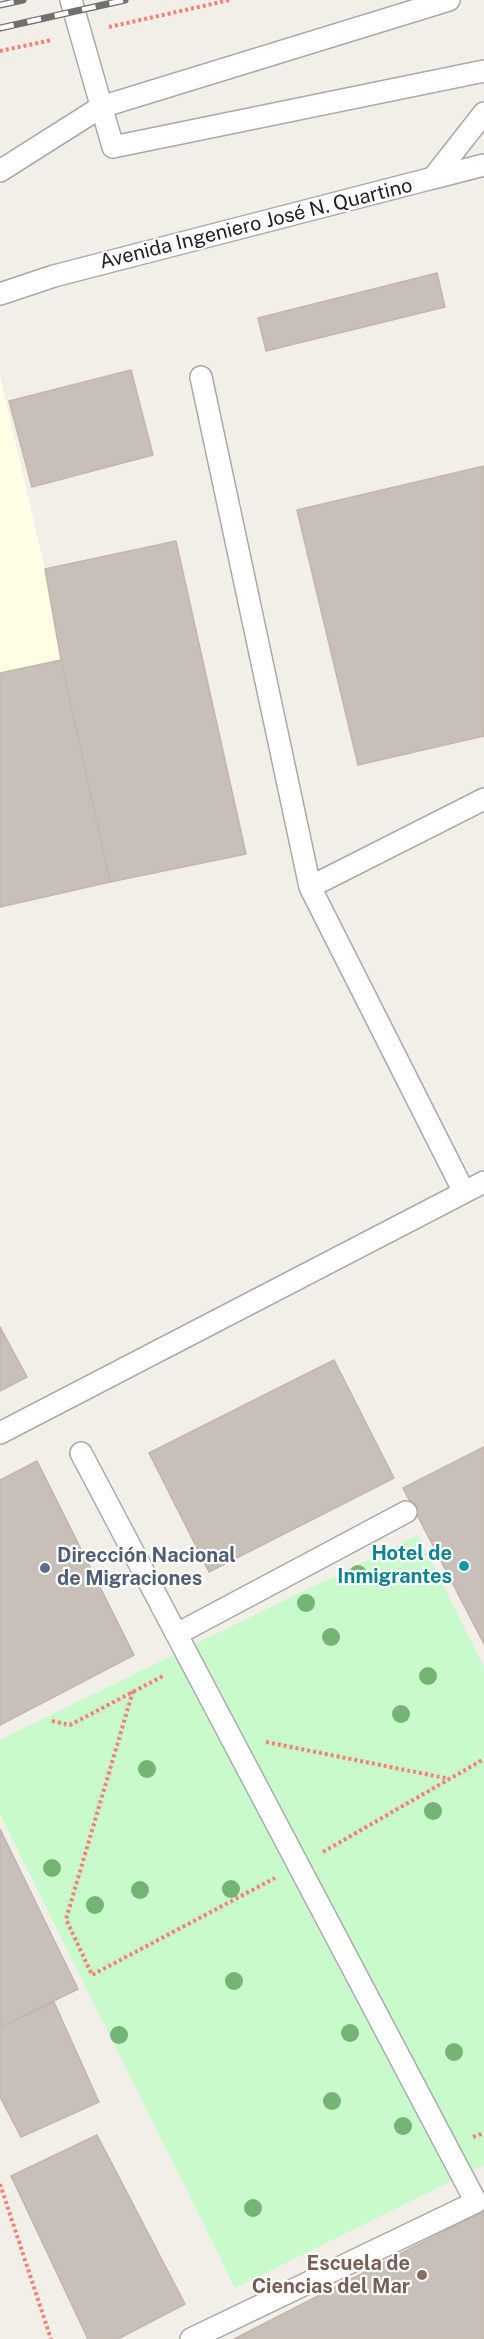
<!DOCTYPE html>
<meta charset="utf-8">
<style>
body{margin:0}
canvas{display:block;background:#f2efe9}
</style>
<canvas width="484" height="2339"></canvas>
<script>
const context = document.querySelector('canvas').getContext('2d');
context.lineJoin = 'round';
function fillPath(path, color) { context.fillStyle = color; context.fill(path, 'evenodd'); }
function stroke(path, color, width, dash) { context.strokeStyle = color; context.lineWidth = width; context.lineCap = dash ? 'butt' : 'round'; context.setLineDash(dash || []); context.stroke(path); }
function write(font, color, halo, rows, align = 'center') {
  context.font = font + ' "Public Sans",sans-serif'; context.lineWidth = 4.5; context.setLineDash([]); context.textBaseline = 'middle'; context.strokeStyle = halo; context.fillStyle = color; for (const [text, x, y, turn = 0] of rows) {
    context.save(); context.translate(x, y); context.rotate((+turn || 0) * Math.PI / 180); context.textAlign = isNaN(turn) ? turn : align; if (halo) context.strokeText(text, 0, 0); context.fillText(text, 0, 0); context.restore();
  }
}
const education = new Path2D(`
 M0,376l45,193 16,91 49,222 -110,25z`);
const park = new Path2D(`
 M418,1535l66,132v498l-249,123 -235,-474v-74z`);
const building = new Path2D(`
 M437,273l8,34 -179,44 -8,-33z
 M131,370l22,85 -121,32 -23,-86z
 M484,466v270l-126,29 -61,-255z
 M176,541l70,313 -136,28 -49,-222 -16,-91z
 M61,660l49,222 -110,25v-234z
 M0,1327l27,50 -27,14z
 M334,1360l60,118 -185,94 -60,-119z
 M484,1447v197l-81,-156z
 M37,1461l97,194 -134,70v-245z
 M0,1829l78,160 -78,38z
 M54,2002l45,100 -78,35 -21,-40v-70z
 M97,2135l88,169 -67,35h-30l-77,-163z
 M484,2211v128h-250z`);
const path = new Path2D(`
 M109,27l121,-27
 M0,51l52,-11
 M133,1691l-67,228 26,56 183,-97
 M52,1721l18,4 95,-50
 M266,1742l184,37
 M323,1852l161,-93
 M473,2137l11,-4
 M0,2184l51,155`);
const lane = new Path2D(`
 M71,0l42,147 371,-76
 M0,171l101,-64 348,-107
 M433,178l51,-13
 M0,294l54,-18 379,-98 51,-65
 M201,377l109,510 154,305
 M310,887l174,-88
 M0,1433l484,-251
 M81,1453l395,749 -285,137
 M177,1634l229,-122`);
const rail = new Path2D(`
 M0,5l23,-5
 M0,28l125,-28`);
const trees = [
 [358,1574],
 [306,1603],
 [331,1637],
 [428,1676],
 [401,1714],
 [147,1769],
 [433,1811],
 [52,1868],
 [231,1889],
 [140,1890],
 [95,1905],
 [234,1981],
 [350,2033],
 [119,2035],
 [454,2052],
 [332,2101],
 [403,2126],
 [253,2208]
];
const markers = [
 [464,1566,6,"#0f9aa8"],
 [45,1568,6,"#5c6f8a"],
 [422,2275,6,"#8d6e63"]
];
const streetNames = [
 ["Avenida Ingeniero José N. Quartino",256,224,-14]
];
const cultureNames = [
 ["Hotel de",452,1554],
 ["Inmigrantes",452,1577]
];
const serviceNames = [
 ["Dirección Nacional",57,1556],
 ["de Migraciones",57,1579]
];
const educationNames = [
 ["Escuela de",410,2264],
 ["Ciencias del Mar",410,2287]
];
fillPath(education, '#ffffe5');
fillPath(park, '#c8facc');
fillPath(building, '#c7bfb8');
stroke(building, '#c4b6ab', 1.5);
stroke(lane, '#a9a9a9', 24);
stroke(path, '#fa8072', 4, [3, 3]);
stroke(lane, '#fff', 21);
stroke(rail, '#707070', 7);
stroke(rail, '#fff', 4.5, [14]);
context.fillStyle = '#74b475';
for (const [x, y] of trees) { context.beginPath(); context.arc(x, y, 9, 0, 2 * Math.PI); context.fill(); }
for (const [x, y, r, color] of markers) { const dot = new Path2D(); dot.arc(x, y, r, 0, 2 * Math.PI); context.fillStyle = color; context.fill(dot); stroke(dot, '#fff', 2); }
write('20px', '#222', '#fff', streetNames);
write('bold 20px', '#0d838f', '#fff', cultureNames, 'right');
write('bold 20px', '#4e5e75', '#fff', serviceNames, 'left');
write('bold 20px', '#785e54', '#fff', educationNames, 'right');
</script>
